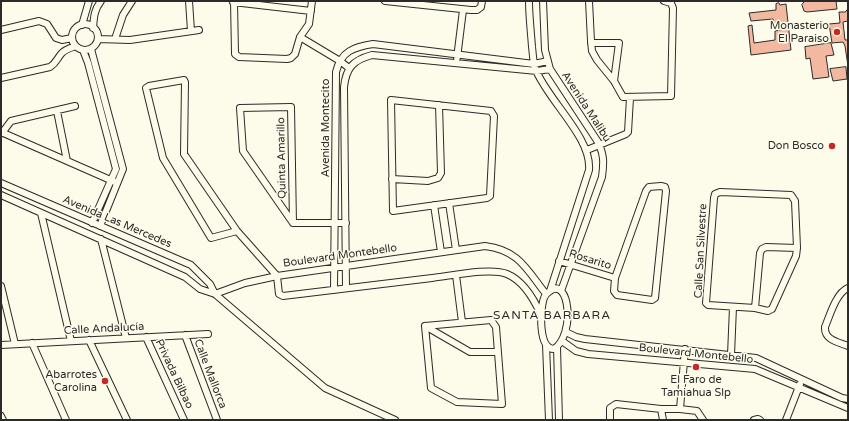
<!DOCTYPE html>
<meta charset="utf-8">
<style>
body{margin:0}
#map{position:relative;width:849px;height:421px;overflow:hidden;background:#fdfbea;font-family:"Varela Round",sans-serif}
canvas{display:block}
.frame{position:absolute;inset:0;border:2px solid #2b2b2b;pointer-events:none}
</style>
<div id="map">
<canvas width="849" height="421"></canvas>
<div class="frame"></div>
</div>
<script>
const context = document.querySelector('canvas').getContext('2d');
context.lineJoin = 'round';
function fillPath(path, color) { context.fillStyle = color; context.fill(path, 'evenodd'); }
function stroke(path, color, width, dash) { context.strokeStyle = color; context.lineWidth = width; context.lineCap = dash ? 'butt' : 'round'; context.setLineDash(dash || []); context.stroke(path); }
function write(font, color, halo, rows, align = 'center') {
  context.font = font + ' "Varela Round",sans-serif'; context.lineWidth = 3; context.setLineDash([]); context.textBaseline = 'middle'; context.strokeStyle = halo; context.fillStyle = color; for (const [text, x, y, turn = 0] of rows) {
    context.save(); context.translate(x, y); context.rotate((+turn || 0) * Math.PI / 180); context.textAlign = isNaN(turn) ? turn : align; if (halo) context.strokeText(text, 0, 0); context.fillText(text, 0, 0); context.restore();
  }
}
const building = new Path2D(`
 M805,1h31l1,8 -30,3 -3,-1 -2,-6z
 M779,3l1,2 6,-1 5,46 -40,5 -3,-29 4,-1 2,18 21,-3v-9l5,-1 -1,-3h-5l-1,-8 -22,2 -2,-8 27,-3v-6z
 M848,9v12l-5,1 2,18h3v26l-3,-20 -2,-4 -11,1 -3,-19 11,-1 -1,-11h6z
 M831,43l3,12 -8,1 3,21 -16,2 -3,-21 -4,1 -1,-12z
 M846,67l1,12 -14,2 -3,-12z`);
const street = new Path2D(`
 M189,1l2,30
 M234,1l1,53 4,3 48,2 4,-1 4,-4 5,-17 9,-13 3,-23
 M385,1l86,9h6l4,-3 1,-6
 M529,1c0,15 2,31 3,46 1,7 1,15 3,21 12,32 57,69 54,102l-39,121c-3,2 -5,4 -6,7 -4,11 -6,51 10,51 22,-15 15,-73 -4,-58
 M543,1l2,49 5,19 48,73c6,13 6,20 4,35l-41,114
 M589,1l2,40 1,10 5,9 17,21 9,16 48,-1 2,-88 -2,-5 -7,-2
 M233,2l78,9
 M72 37a13 13 0 1 1 26 0a13 13 0 1 1-26 0Z
 M82,25l7,-24
 M93,28c1,-11 1,-18 8,-27
 M1,30l38,-9 8,3 9,14 6,2 10,-2
 M300,37l40,24 9,7
 M98,39l32,1 69,-10
 M115,39l8,-24 9,-14
 M591,43h28l-5,38
 M91,49l32,120 -23,57
 M83,50l5,13 28,106 -24,54
 M457,58l6,-48
 M1,78l49,-11c6,-4 7,-8 11,-13 4,-5 9,-6 15,-8
 M391,100l100,11 3,5 -4,80 -3,2 -94,13z
 M291,107l2,116 -50,-72 -3,-43z
 M57,111l10,50
 M1,132l114,50
 M2,133l9,-12 64,-15
 M587,150l39,-16 2,-2 2,-34
 M392,179l36,2 10,-3 3,-5 -2,-68
 M1,183l190,82 19,19 5,10
 M661,186l4,1 1,4 -11,107 -3,2 -35,-5 -3,-4 1,-13 31,-87 3,-4z
 M720,192l71,3 4,6 2,47 -1,8 -24,53 -4,2 -13,-3 -47,-3 -2,-2 8,-105 1,-4z
 M1,195l184,82 15,12 15,5 110,94 70,32
 M449,203l7,47
 M434,205l7,47
 M41,213l30,128
 M293,223h53
 M237,231l-26,7 -48,-80 -17,-70 3,-2 35,-6 1,2 -1,72 53,77 40,45
 M101,239l25,99
 M559,261l56,17
 M456,275l6,47
 M277,276l2,18 4,2c50,-6 99,-12 149,-18 18,-2 59,-11 75,-4 17,7 27,25 34,41
 M1,286l14,58
 M346,288l-2,-201c2,-19 9,-27 28,-32l165,16 13,-2
 M848,288c-12,5 -18,27 -23,39 -1,13 13,15 23,19
 M334,290l2,-218c5,-21 18,-25 37,-28l161,20 14,-3
 M215,294l30,-11 32,-7 208,-30c34,4 42,24 61,48
 M755,308l5,-55 2,-4 4,-2 31,1
 M491,320l5,7 6,77 -45,-2 -26,-14 -6,-62z
 M425,326l45,26h28
 M566,332l10,5 9,2 171,19 86,40 6,1
 M185,335l32,85
 M146,337l38,83
 M89,340l38,80
 M562,341l14,10 12,3 167,15 93,39
 M32,343l34,77
 M1,345l207,-11
 M546,345l3,75
 M557,347l2,73
 M731,355l2,-48
 M661,409l2,11
 M680,409l5,-60
 M1,416l2,4
 M610,420v-12l6,-4 45,5h19l17,2 6,9
 M754,420l4,-1 2,1
 M786,420l14,-36`);
const markers = [
 [837,32,4,"#c62828"],
 [832,146,4,"#c62828"],
 [696,367,4,"#c62828"],
 [105,381,4,"#c62828"]
];
const poiNames = [
 ["Monasterio",829,26],
 ["El Paraiso",829,39],
 ["Don Bosco",824,146],
 ["Abarrotes",97,375],
 ["Carolina",97,388],
 ["El Faro de",696,380,"center"],
 ["Tamiahua Slp",696,393,"center"]
];
const streetNames = [
 ["Avenida Malibu",586,107,57],
 ["Avenida Montecito",326,128,-90],
 ["Quinta Amarillo",282,158,-91],
 ["Avenida Las Mercedes",117,222,23],
 ["Calle San Silvestre",701,251,-87],
 ["Boulevard Montebello",340,256,-8],
 ["Rosarito",590,260,17],
 ["Calle Andalucía",104,329,-3],
 ["Boulevard Montebello",696,354,6],
 ["Privada Bilbao",174,374,65],
 ["Calle Mallorca",210,374,69]
];
const neighbourhoodNames = [
 ["SANTA BARBARA",552,316]
];
fillPath(building, '#f2b8a0');
stroke(building, '#2b2b2b', 1);
stroke(street, '#2b2b2b', 8);
stroke(street, '#fdfbea', 6);
for (const [x, y, r, color] of markers) { const dot = new Path2D(); dot.arc(x, y, r, 0, 2 * Math.PI); context.fillStyle = color; context.fill(dot); stroke(dot, '#fdfbea', 1.5); }
write('11px', '#2b2b2b', '#fdfbea', poiNames, 'right');
write('11px', '#2b2b2b', '#fdfbea', streetNames);
context.letterSpacing = '1px';
write('12px', '#2b2b2b', '#fdfbea', neighbourhoodNames);
context.letterSpacing = '0px';
</script>
